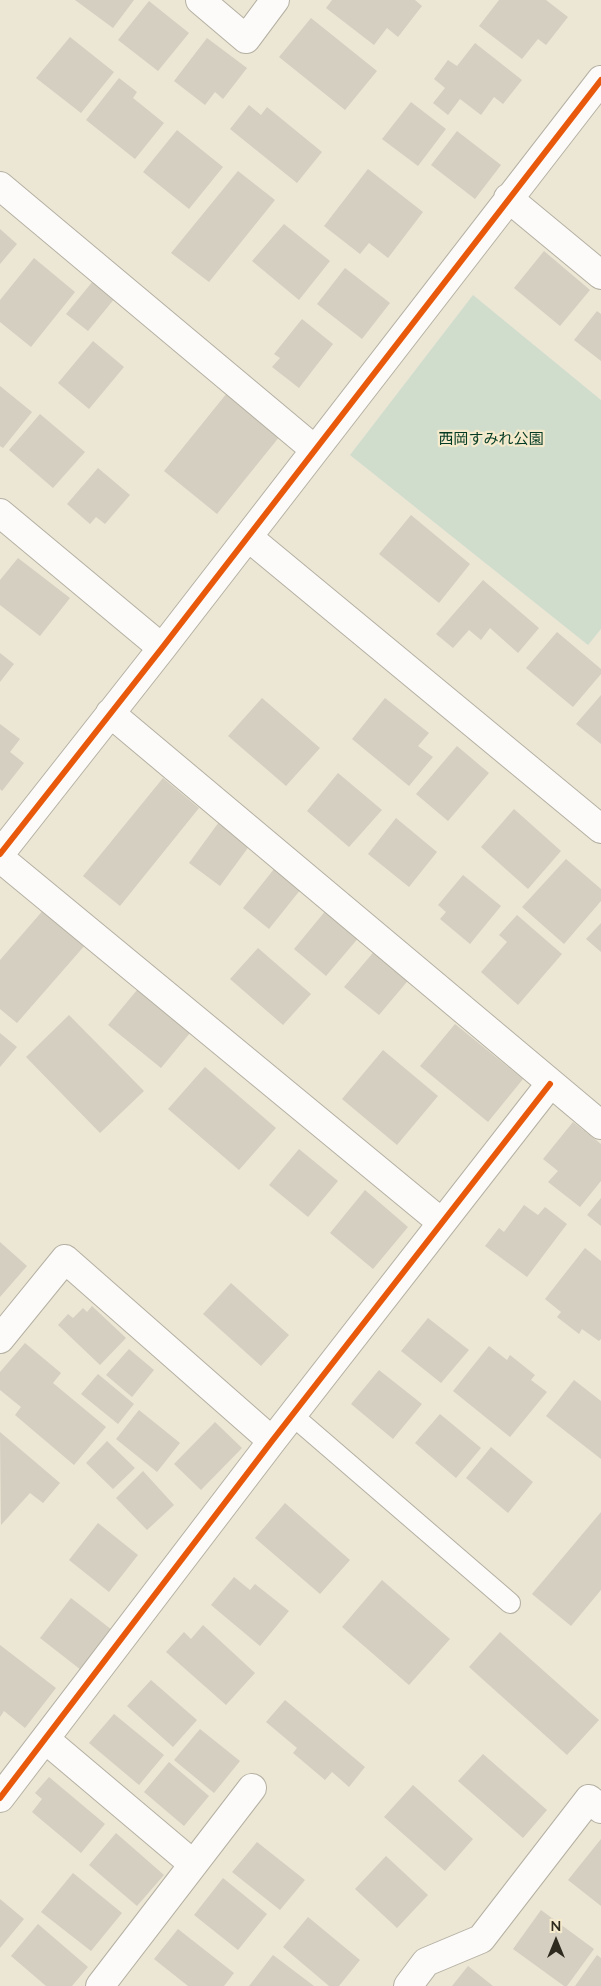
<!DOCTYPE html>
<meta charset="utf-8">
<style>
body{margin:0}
#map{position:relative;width:601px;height:1986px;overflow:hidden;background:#ece6d5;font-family:Lato,sans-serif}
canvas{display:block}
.north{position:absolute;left:531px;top:1916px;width:50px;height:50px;-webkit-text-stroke:4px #f5ebcc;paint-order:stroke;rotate:0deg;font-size:14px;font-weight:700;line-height:20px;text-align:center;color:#2e2a1e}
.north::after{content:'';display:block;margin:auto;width:18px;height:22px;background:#2e2a1e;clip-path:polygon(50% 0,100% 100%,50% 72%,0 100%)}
</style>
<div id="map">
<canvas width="601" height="1986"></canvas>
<div class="north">N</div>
</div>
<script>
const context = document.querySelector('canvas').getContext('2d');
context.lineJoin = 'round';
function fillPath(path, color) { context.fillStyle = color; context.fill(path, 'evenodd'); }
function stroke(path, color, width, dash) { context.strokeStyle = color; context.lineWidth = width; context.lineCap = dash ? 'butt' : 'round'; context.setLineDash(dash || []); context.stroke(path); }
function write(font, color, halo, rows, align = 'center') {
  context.font = font + ' Lato,"Noto Sans JP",sans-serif'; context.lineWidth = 4.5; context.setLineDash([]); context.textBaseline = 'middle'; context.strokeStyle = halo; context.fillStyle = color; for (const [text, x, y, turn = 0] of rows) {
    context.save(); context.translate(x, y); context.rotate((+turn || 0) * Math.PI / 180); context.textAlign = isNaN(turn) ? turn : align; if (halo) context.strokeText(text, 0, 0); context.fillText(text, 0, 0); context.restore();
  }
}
const green = new Path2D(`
 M473,295l128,105v229l-13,16 -238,-190z`);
const building = new Path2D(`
 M75,0h59l-21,28z
 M332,0h83l7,6 -24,31 -11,-9 -13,17 -48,-37z
 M499,0h47l22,17 -22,28 -8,-6 -16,20 -43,-33z
 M149,1l40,32 -31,38 -40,-31z
 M311,18l66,53 -32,39 -66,-53z
 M70,37l44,35 -33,41 -45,-35z
 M207,38l40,30 -24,31 -8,-7 -10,13 -31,-24z
 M475,43l47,37 -19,24 -9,-7 -13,18 -21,-16 -12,16 -15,-12 12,-15 -11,-9 14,-19 9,6z
 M119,78l18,14 -4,6 31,25 -29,36 -49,-39z
 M411,102l35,27 -28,37 -36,-27z
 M249,105l12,10 6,-8 55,45 -25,31 -67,-54z
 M177,130l46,37 -34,42 -46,-37z
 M457,131l44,34 -26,34 -44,-34z
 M368,169l55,43 -35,46 -19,-15 -9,11 -36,-28z
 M238,171l37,29 -66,82 -38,-29z
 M284,224l46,37 -31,39 -47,-39z
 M0,229l17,15 -17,20z
 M544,251l46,39 -30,36 -46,-38z
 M34,258l41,34 -44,55 -31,-25v-22z
 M345,268l45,35 -28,36 -45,-35z
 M93,281l22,17 -27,33 -22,-17z
 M597,311l4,3v47l-27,-21z
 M302,319l31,25 -34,44 -27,-21 8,-9 -6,-4z
 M93,341l31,26 -35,42 -31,-26z
 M0,386l32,26 -29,36 -3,-2z
 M227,393l53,43 -63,78 -53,-43z
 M40,414l45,38 -32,36 -44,-38z
 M98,468l32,27 -25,29 -9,-7 -6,7 -23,-20z
 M411,515l59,49 -31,39 -60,-49z
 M18,558l52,40 -30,38 -40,-31v-25z
 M483,580l56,48 -21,25 -28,-25 -9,12 -12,-10 -16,18 -17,-14z
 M557,632l44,37v5l-28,33 -47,-39z
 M0,653l14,11 -14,18z
 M601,695v49l-25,-20z
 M262,698l58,50 -34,38 -58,-50z
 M385,698l44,35 -11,13 15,11 -24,29 -57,-47z
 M0,724l20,15 -10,13 14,11 -22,28 -2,-2z
 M457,746l32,27 -41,48 -32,-27z
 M338,773l44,37 -33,37 -42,-36z
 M163,778l36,30 -79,98 -37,-30z
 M514,809l47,42 -33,38 -47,-42z
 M396,818l41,34 -28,35 -41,-33z
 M219,822l31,23 -30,41 -31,-23z
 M566,859l35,30v12l-37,43 -42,-37z
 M274,869l27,20 -32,40 -26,-21z
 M463,875l38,31 -31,38 -30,-25 6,-7 -8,-7z
 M45,908l41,36 -69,79 -17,-14v-49z
 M327,909l33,27 -34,40 -32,-27z
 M517,915l45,39 -44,51 -37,-33 26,-30 -8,-7z
 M601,923v29l-15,-13z
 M258,948l53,46 -28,31 -53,-46z
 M377,948l34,29 -32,38 -35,-28z
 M137,990l53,43 -29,35 -53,-43z
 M69,1015l75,76 -44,42 -74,-76z
 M455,1024l68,55 -35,43 -68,-56z
 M0,1033l17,14 -17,20z
 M383,1050l55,46 -41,49 -55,-46z
 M205,1067l71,61 -37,42 -71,-61z
 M573,1122l28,22v37l-21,26 -32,-25 10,-11 -15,-12z
 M299,1149l39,32 -30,36 -39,-32z
 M365,1190l43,37 -35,42 -43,-36z
 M601,1198v28l-14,-11z
 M524,1205l14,10 7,-8 22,17 -40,53 -42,-31 14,-18 5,4z
 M0,1242l27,24 -27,31z
 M585,1248l16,13v78l-2,2 -17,-12 -3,5 -22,-17 4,-5 -16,-13z
 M231,1283l58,52 -28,31 -58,-52z
 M92,1306l34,32 -26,27 -42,-40 10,-11 5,4 10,-10 4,4z
 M428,1318l41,32 -28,33 -40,-32z
 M25,1343l36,30 -8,10 53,44 -32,38 -59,-50 6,-8 -21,-17v-18z
 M489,1346l18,14 3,-5 25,20 -4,5 16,12 -37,45 -57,-46z
 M129,1349l25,21 -22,27 -26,-22z
 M379,1370l43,34 -29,35 -42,-35z
 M98,1374l36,30 -16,20 -37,-30z
 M574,1380l27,21v58l-55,-43z
 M139,1410l41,33 -23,29 -41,-33z
 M440,1414l41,34 -25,30 -41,-35z
 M215,1422l27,26 -41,42 -27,-26z
 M0,1432l60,51 -17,20 -13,-10 -29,32z
 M107,1441l28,27 -22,21 -27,-26z
 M491,1447l42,35 -25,31 -42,-35z
 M143,1471l31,34 -27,25 -31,-32z
 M285,1503l65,57 -30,34 -65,-56z
 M601,1512v78l-30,36 -39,-32z
 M98,1523l40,32 -29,37 -40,-32z
 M234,1577l16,13 5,-6 34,27 -29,35 -49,-41z
 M382,1580l68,59 -41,46 -67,-58z
 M71,1598l41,32 -31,40 -41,-32z
 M203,1625l52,48 -29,32 -60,-53 18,-20 7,7z
 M500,1632l99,88 -32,35 -98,-88z
 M0,1645l56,43 -31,40 -21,-17 -4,6z
 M151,1680l46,40 -24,27 -46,-41z
 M285,1700l80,67 -16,20 -17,-15 -7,8 -32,-27 4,-5 -31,-26z
 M114,1714l50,41 -25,30 -50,-42z
 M200,1729l40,32 -26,32 -40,-33z
 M483,1754l64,56 -24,28 -65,-57z
 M169,1762l40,34 -25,30 -40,-34z
 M49,1777l56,47 -24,29 -49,-41 10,-13 -7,-6z
 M413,1785l60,54 -28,32 -61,-54z
 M116,1833l48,42 -27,31 -48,-41z
 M601,1839v67l-33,-26z
 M257,1842l48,38 -25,30 -48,-38z
 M386,1856l42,39 -31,33 -42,-39z
 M73,1873l49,40 -31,38 -50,-39z
 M223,1878l44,36 -29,36 -44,-35z
 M0,1899l24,20 -24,29z
 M541,1910l53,39 -27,37h-3l-51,-37z
 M308,1917l52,43 -21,26h-10l-46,-39z
 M38,1924l50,43 -16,19h-26l-35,-30z
 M178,1929l56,44 -10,13h-36l-34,-27z
 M273,1955l41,31h-65z
 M597,1955l4,3v28h-26z
 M468,1966l25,20h-41z`);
const lane = new Path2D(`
 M292,1415l218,188`);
const street = new Path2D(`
 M200,0l46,39 29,-39
 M0,186l314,263
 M508,198l93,77
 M0,513l162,135
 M248,537l353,292
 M110,713l491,412
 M0,854l162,-206 439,-568
 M0,858l441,364
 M0,1339l65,-80 207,182
 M45,1739l148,125
 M0,1798l272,-357 278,-357
 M100,1986l152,-198
 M408,1986l18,-24 55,-23 108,-140 12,10`);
const cycleway = new Path2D(`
 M0,854l162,-206 439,-568
 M0,1798l272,-357 278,-357`);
const parkNames = [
 ["西岡すみれ公園",491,439]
];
fillPath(green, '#d0ddcd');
fillPath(building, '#d4cfc1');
stroke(lane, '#b4b0a2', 22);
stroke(street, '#b4b0a2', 30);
stroke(lane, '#fcfbf9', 20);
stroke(street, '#fcfbf9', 28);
stroke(cycleway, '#e8590c', 6);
write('15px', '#033a24', '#f5ebcc', parkNames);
</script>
